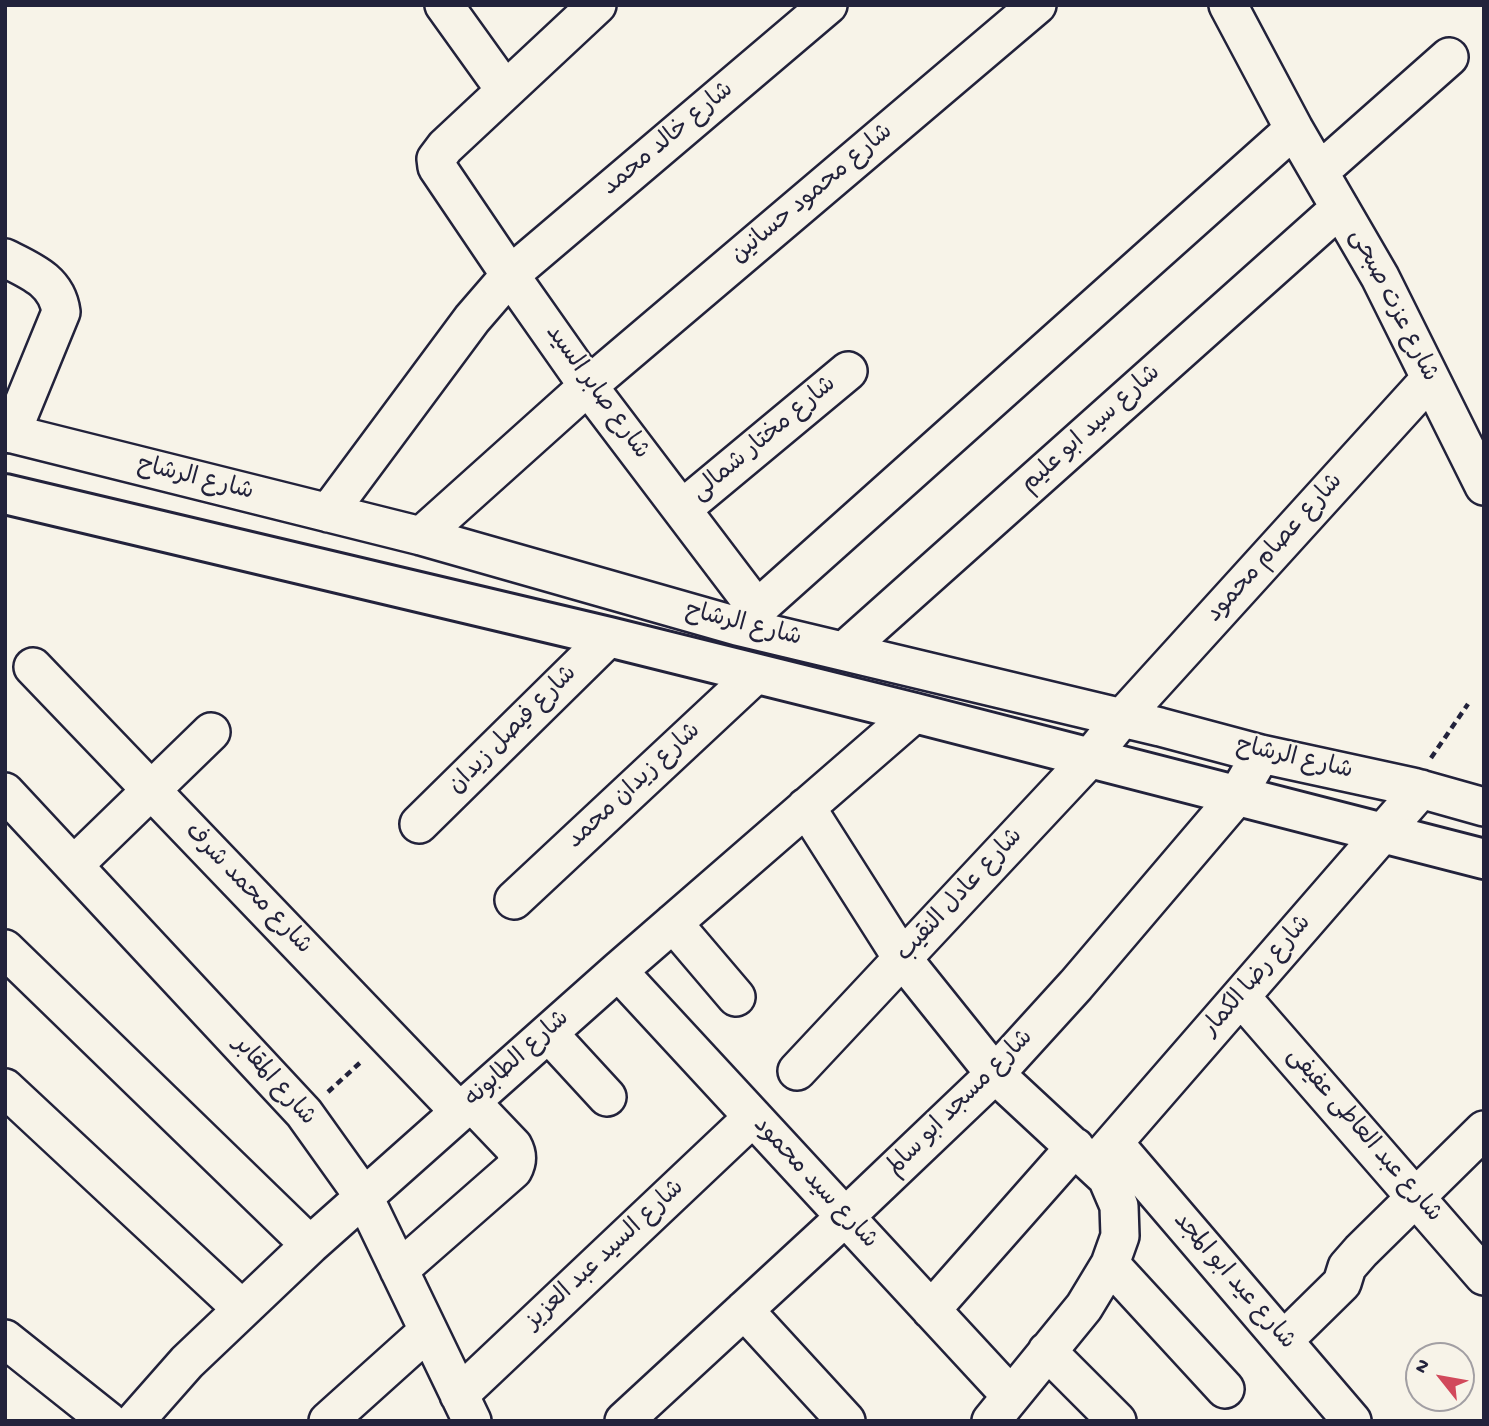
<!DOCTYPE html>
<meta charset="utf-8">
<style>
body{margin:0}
#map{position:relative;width:1489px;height:1426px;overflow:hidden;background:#f7f3e8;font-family:"Gochi Hand",sans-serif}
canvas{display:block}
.frame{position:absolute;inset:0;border:7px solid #22223b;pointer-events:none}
.north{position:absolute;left:1405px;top:1342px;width:70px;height:70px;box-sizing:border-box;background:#f7f3e8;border:2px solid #a29fa3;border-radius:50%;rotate:301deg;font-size:19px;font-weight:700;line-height:28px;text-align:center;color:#22223b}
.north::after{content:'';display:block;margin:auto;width:24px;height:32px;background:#d1495b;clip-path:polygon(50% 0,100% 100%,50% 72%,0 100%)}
</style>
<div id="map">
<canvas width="1489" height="1426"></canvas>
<div class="frame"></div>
<div class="north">N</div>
</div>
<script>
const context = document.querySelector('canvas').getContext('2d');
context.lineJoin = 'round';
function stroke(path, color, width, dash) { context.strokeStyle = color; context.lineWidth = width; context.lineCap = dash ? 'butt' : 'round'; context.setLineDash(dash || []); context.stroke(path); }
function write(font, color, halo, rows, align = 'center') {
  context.font = font + ' "Gochi Hand","Playpen Sans Arabic",sans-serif'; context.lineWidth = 5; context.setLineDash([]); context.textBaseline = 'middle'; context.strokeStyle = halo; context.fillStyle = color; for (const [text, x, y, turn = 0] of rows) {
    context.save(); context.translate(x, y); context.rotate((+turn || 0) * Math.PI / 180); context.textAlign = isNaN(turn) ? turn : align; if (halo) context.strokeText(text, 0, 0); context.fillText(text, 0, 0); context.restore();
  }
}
const path = new Path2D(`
 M1431,758l37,-54
 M328,1092l35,-32`);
const minor = new Path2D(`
 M444,5l61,85
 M597,5l-152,142 -9,12 1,8 73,108 78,111 169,223
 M1228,5l66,124 86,148 104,209
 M1319,172l130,-115
 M5,258c26,13 52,23 56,54l-50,122
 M5,432l416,104 316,90 423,101 101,27 152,33 71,20
 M682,509l166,-138
 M328,513l144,-194 38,-44 318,-270
 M421,536l167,-150 449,-381
 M738,626l556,-497
 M844,651l496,-443
 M33,667l427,445
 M5,792l299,321 60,84 108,224
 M806,807l96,151 93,116 112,104 12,28 1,30 -10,28 -26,43 -93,114
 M419,824l190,-187
 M74,865l137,-133
 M514,900l242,-226
 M673,923l63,74
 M5,949l305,296
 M618,971l393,425
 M1241,997l243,279
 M549,1034l58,63
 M797,1071l293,-313 32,-40 308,-339
 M5,1088l237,221
 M1114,1143l238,278
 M1094,1165l327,-376
 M1110,1264l115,125
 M399,1270l114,-100c5,-9 5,-15 0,-24l-41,-43
 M744,1310l102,111
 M931,1310l144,-163
 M5,1339l103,82
 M1284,1340l58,-57 5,-16 14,-16 123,-121
 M1047,1351l70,70
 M459,1395l294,-278
 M135,1421l52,-59 123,-117 308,-274 297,-258
 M328,1421l100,-90
 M624,1421l221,-204 150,-143 81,-89 161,-189 24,-42`);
const major = new Path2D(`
 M5,494l604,143 306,76 569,146`);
const streetNames = [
 ["شارع خالد محمد",669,140,-40],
 ["شارع محمود حسانين",813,195,-40],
 ["شارع عزت صبحى",1392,306,63],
 ["شارع صابر السيد",596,393,54],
 ["شارع سيد ابو عليم",1092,430,-42],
 ["شارع مختار شمالى",765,440,-40],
 ["شارع الرشاح",195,480,14],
 ["شارع عصام محمود",1276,549,-48],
 ["شارع الرشاح",743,626,14],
 ["شارع فيصل زيدان",514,731,-45],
 ["شارع الرشاح",1294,760,13],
 ["شارع زيدان محمد",635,787,-43],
 ["شارع محمد شرف",247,890,46],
 ["شارع عادل النقيب",961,896,-47],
 ["شارع رضا الكمار",1258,977,-49],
 ["شارع الطابونه",518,1060,-42],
 ["شارع المقابر",273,1082,48],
 ["شارع مسجد ابو سالم",961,1104,-45],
 ["شارع عبد العاطى عفيفى",1363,1136,49],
 ["شارع سيد محمود",814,1184,47],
 ["شارع السيد عبد العزيز",606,1256,-43],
 ["شارع عيد ابو المجد",1233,1282,49]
];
stroke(minor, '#22223b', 42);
stroke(major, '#22223b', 44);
stroke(path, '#22223b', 4.5, [7, 5]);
stroke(minor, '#f7f3e8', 37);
stroke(major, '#f7f3e8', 38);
write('24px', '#22223b', '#f7f3e8', streetNames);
</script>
